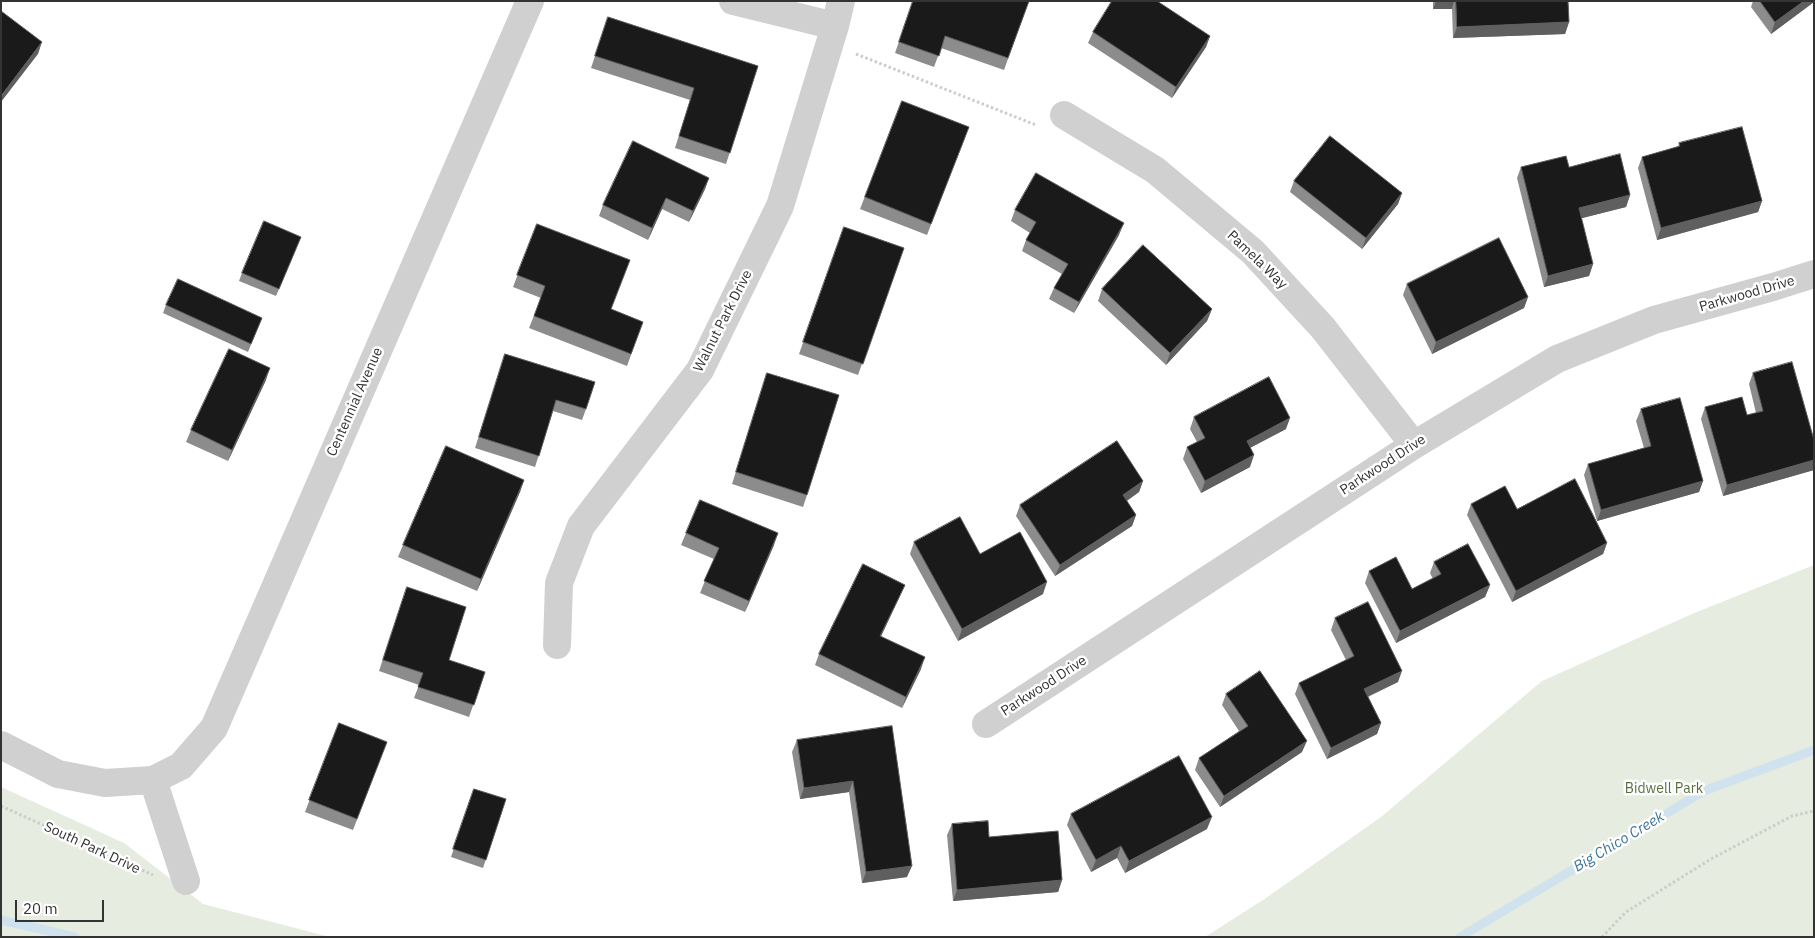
<!DOCTYPE html>
<style>
body{margin:0}
#map{position:relative;width:1815px;height:938px;overflow:hidden;background:#fff;font-family:"IBM Plex Sans",sans-serif}
canvas{display:block}
.frame{position:absolute;inset:0;border:2px solid #333;pointer-events:none}
.scale{position:absolute;left:15px;top:900px;width:89px;height:22px;box-sizing:border-box;border:2px solid #333;border-top:0;padding-left:6px;font-size:15px;line-height:18px;white-space:nowrap;color:#333;-webkit-text-stroke:4px #fff;paint-order:stroke}
</style>
<div id="map">
<canvas width="1815" height="938"></canvas>
<div class="frame"></div>
<div class="scale">20 m</div>
</div>
<script>
const context = document.querySelector('canvas').getContext('2d');
context.lineJoin = 'round';
function fillPath(path, color) { context.fillStyle = color; context.fill(path, 'evenodd'); }
function stroke(path, color, width, dash) { context.strokeStyle = color; context.lineWidth = width; context.lineCap = dash ? 'butt' : 'round'; context.setLineDash(dash || []); context.stroke(path); }
function write(font, color, halo, rows, align = 'center') {
  context.font = font + ' "IBM Plex Sans",sans-serif'; context.lineWidth = 5; context.setLineDash([]); context.textBaseline = 'middle'; context.strokeStyle = halo; context.fillStyle = color; for (const [text, x, y, turn = 0] of rows) {
    context.save(); context.translate(x, y); context.rotate((+turn || 0) * Math.PI / 180); context.textAlign = isNaN(turn) ? turn : align; if (halo) context.strokeText(text, 0, 0); context.fillText(text, 0, 0); context.restore();
  }
}
const green = new Path2D(`
 M1814,565v372h-609l61,-39 115,-81 161,-136 150,-67z
 M1,787l123,56 79,61 127,33h-329z`);
const stream = new Path2D(`
 M1,920l74,17
 M1460,937l244,-146 110,-41`);
const path = new Path2D(`
 M856,54l180,71
 M1,806l152,69
 M1602,937l24,-25 85,-53 81,-43 22,-5`);
const minor = new Path2D(`
 M733,1l102,25
 M1064,115l91,55 98,82 70,76 91,117
 M557,645l2,-62 22,-57 119,-156 80,-164 55,-180 6,-25
 M986,724l428,-279 143,-86 97,-39 119,-33 41,-13
 M1,745l57,29 47,9 48,-3
 M186,881l-33,-101 28,-14 33,-38 316,-727`);
const wall = new Path2D(`
 M913,1h116l-25,69 -63,-22 -7,19 -39,-14z
 M1433,1h135l1,21 -4,12 -112,4 -1,-29h-19z
 M1753,1h61v1l-43,32 -20,-27z
 M608,17l150,49 -32,98 -51,-16 15,-48 -99,-32z
 M1093,32l117,4 -4,11 -34,51 -84,-55z
 M902,101l63,37 -38,97 -67,-26z
 M1679,143l83,58 -4,11 -101,28 -19,-72 4,-11 36,-10z
 M1521,167h48l61,28 -4,12 -45,11 12,46 -4,12 -45,11 -27,-109z
 M709,178l-4,11 -16,33 -27,-13 -14,31 -49,-24 4,-11z
 M1294,181l108,12 -4,11 -36,45 -72,-57z
 M1015,210l104,25 -45,78 -25,-14 5,-11 8,-14 -40,-23 4,-11 4,-7 -19,-12z
 M537,224l74,85 32,13 -16,44 -98,-38 12,-30 -28,-11z
 M844,227l60,21 -46,127 -59,-21z
 M301,237l-25,59 -37,-15 3,-8z
 M1407,284l121,13 -4,11 -92,46 -29,-59z
 M1102,289l110,20 -5,12 -41,44 -68,-64z
 M166,305l96,13 -14,34 -85,-39z
 M505,354l81,55 -4,11 -29,-9 -18,56 -60,-19z
 M767,373l40,122 -4,12 -71,-23z
 M1753,373l61,67v30l-91,26 -22,-77 4,-12 42,8 9,-2 -7,-29z
 M266,380l-38,81 -42,-19 5,-12z
 M1641,409l62,72 -4,11 -102,29 -13,-46 4,-11 56,-16 -8,-27z
 M1194,417l92,12 -36,19v19l-49,26 -18,-34 4,-12 10,-5 -7,-13z
 M524,480l-4,12 -43,99 -79,-34 5,-12z
 M1143,481l-4,11 -12,9 9,14 -4,11 -77,50 -39,-60 4,-11z
 M1471,504l46,5 90,34 -4,11 -91,48 -45,-87z
 M686,533l88,12 -29,67 -45,-19 14,-34 -33,-14z
 M914,542l66,12 63,40 -85,47 -48,-87z
 M1434,562l56,23 -5,12 -89,46 -31,-60 4,-12 43,18 21,-10 -3,-6z
 M900,596l-19,40 40,33 -19,39 -87,-43 4,-11z
 M403,598l46,62 36,12 -16,45 -55,-19 5,-13 -40,-14z
 M1335,618l63,64 -30,15 13,26 -4,11 -50,25 -32,-65 4,-11 47,-23 -15,-30z
 M1226,694l76,58 -82,55 -25,-37 4,-12 40,-27 -17,-26z
 M339,723l48,19 -34,88 -48,-18z
 M892,726l15,151 -45,6 -13,-91 -49,7 -8,-47 5,-12z
 M474,789l32,10 -23,69 -32,-11z
 M1071,814l136,15 -82,44 -8,-15 -26,14 -24,-47z
 M952,824l37,13 73,43 -4,12 -105,9 -6,-66z`);
const shadedWall = new Path2D(`
 M1436,1h18l-2,8h-19z
 M1804,1h10v1l-43,32 4,-12z
 M1569,22l-4,12 -112,4 4,-11z
 M1210,36l-4,11 -34,51 4,-11z
 M42,42l-4,12 -37,48v-6z
 M709,178l-4,11 -16,33 4,-11z
 M1402,193l-4,11 -36,45 4,-11z
 M1630,195l-4,12 -51,13 4,-12z
 M666,198l-4,11 -14,31 4,-12z
 M1762,201l-4,11 -101,28 4,-12z
 M1124,223l-5,12 -45,78 5,-11z
 M1593,264l-4,12 -45,11 4,-11z
 M1528,297l-4,11 -92,46 4,-12z
 M1212,309l-5,12 -41,44 4,-12z
 M270,368l-4,12 -38,81 4,-11z
 M1290,418l-4,11 -44,23 5,-11z
 M1254,455l-4,12 -49,26 4,-12z
 M1814,460v10l-91,26 4,-11z
 M524,480l-4,12 -43,99 4,-12z
 M1143,481l-4,11 -20,14 4,-11z
 M1703,481l-4,11 -102,29 4,-11z
 M1136,515l-4,11 -77,50 5,-11z
 M778,533l-4,12 -29,67 4,-11z
 M1607,543l-4,11 -91,48 4,-11z
 M1047,582l-4,12 -85,47 4,-12z
 M905,585l-5,11 -24,51 4,-11z
 M1490,585l-5,12 -89,46 4,-12z
 M925,657l-4,12 -19,39 4,-11z
 M1402,671l-4,11 -38,18 4,-11z
 M1381,723l-4,11 -50,25 4,-11z
 M1307,741l-5,11 -82,55 4,-11z
 M853,781l-4,11 -49,7 4,-11z
 M1212,817l-5,12 -82,44 4,-12z
 M1121,846l-4,12 -26,14 5,-12z
 M912,866l-5,11 -45,6 4,-11z
 M1062,880l-4,12 -105,9 4,-11z`);
const building = new Path2D(`
 M913,1h116l-21,57 -63,-22 -6,20 -40,-14z
 M1112,1h45l53,35 -34,51 -83,-55z
 M1456,1h112l1,21 -112,5z
 M1760,1h44l-29,21z
 M1,11l41,31 -41,54z
 M608,17l150,49 -28,87 -51,-17 15,-48 -99,-32z
 M902,101l67,26 -38,97 -66,-27z
 M1742,127l20,74 -101,27 -19,-71 38,-11 -1,-3z
 M1330,136l72,57 -36,45 -72,-57z
 M633,141l76,37 -16,33 -27,-13 -14,30 -49,-23z
 M1620,154l10,41 -51,13 14,56 -45,12 -27,-109 45,-11 3,11z
 M1036,173l88,50 -45,79 -25,-14 14,-24 -42,-24 10,-18 -21,-12z
 M264,221l37,16 -22,52 -37,-16z
 M537,224l93,36 -19,49 32,13 -12,32 -97,-38 11,-30 -28,-11z
 M844,227l60,21 -41,116 -60,-22z
 M1499,238l29,59 -92,45 -29,-58z
 M1143,245l69,64 -42,44 -68,-64z
 M178,279l84,39 -11,26 -85,-39z
 M229,349l41,19 -38,82 -41,-20z
 M505,354l90,28 -9,27 -30,-9 -17,56 -60,-19z
 M1792,362l22,78v20l-87,25 -22,-78 37,-10 5,18 16,-4 -10,-38z
 M767,373l72,22 -32,100 -71,-23z
 M1269,377l21,41 -43,23 7,14 -49,26 -18,-34 18,-9 -11,-21z
 M1680,398l23,83 -102,29 -13,-46 63,-18 -10,-37z
 M1117,441l26,40 -20,14 13,20 -76,50 -40,-60z
 M446,446l78,34 -43,99 -78,-34z
 M1575,479l32,64 -91,48 -45,-87 34,-18 12,23z
 M700,500l78,33 -29,68 -45,-20 15,-33 -33,-15z
 M960,517l20,37 40,-22 27,50 -85,47 -48,-87z
 M1468,544l22,41 -90,46 -31,-60 27,-14 16,32 29,-15 -7,-12z
 M863,564l42,21 -25,51 45,21 -19,40 -87,-43z
 M407,587l59,20 -17,53 36,12 -11,33 -56,-18 5,-14 -40,-13z
 M1368,602l34,69 -38,18 17,34 -50,25 -32,-65 55,-27 -19,-38z
 M1260,671l47,70 -83,55 -25,-38 49,-32 -22,-32z
 M339,723l48,19 -30,77 -48,-19z
 M892,726l20,140 -46,6 -13,-91 -49,7 -7,-48z
 M1179,756l33,61 -83,44 -8,-15 -25,14 -25,-46z
 M474,789l32,10 -20,61 -33,-11z
 M988,821l1,16 69,-6 4,49 -105,10 -5,-66z`);
const streetNames = [
 ["Pamela Way",1257,260,44],
 ["Parkwood Drive",1747,294,-16],
 ["Walnut Park Drive",723,321,-63],
 ["Centennial Avenue",355,402,-66],
 ["Parkwood Drive",1383,465,-33],
 ["Parkwood Drive",1044,686,-33],
 ["South Park Drive",92,848,25]
];
const parkNames = [
 ["Bidwell Park",1664,789]
];
const waterNames = [
 ["Big Chico Creek",1619,842,-31]
];
fillPath(green, '#e6ecdf');
stroke(stream, '#cfe2ee', 9);
stroke(path, '#cdcdcd', 3, [2.5, 2.5]);
stroke(minor, '#d0d0d0', 28);
fillPath(wall, '#8c8c8c');
fillPath(shadedWall, '#5f5f5f');
fillPath(building, '#1a1a1a');
stroke(building, '#5f5f5f', 1);
write('14px', '#333', '#fff', streetNames);
write('14px', '#56703f', '#fff', parkNames);
write('italic 15px', '#3f7597', '#fff', waterNames);
</script>
